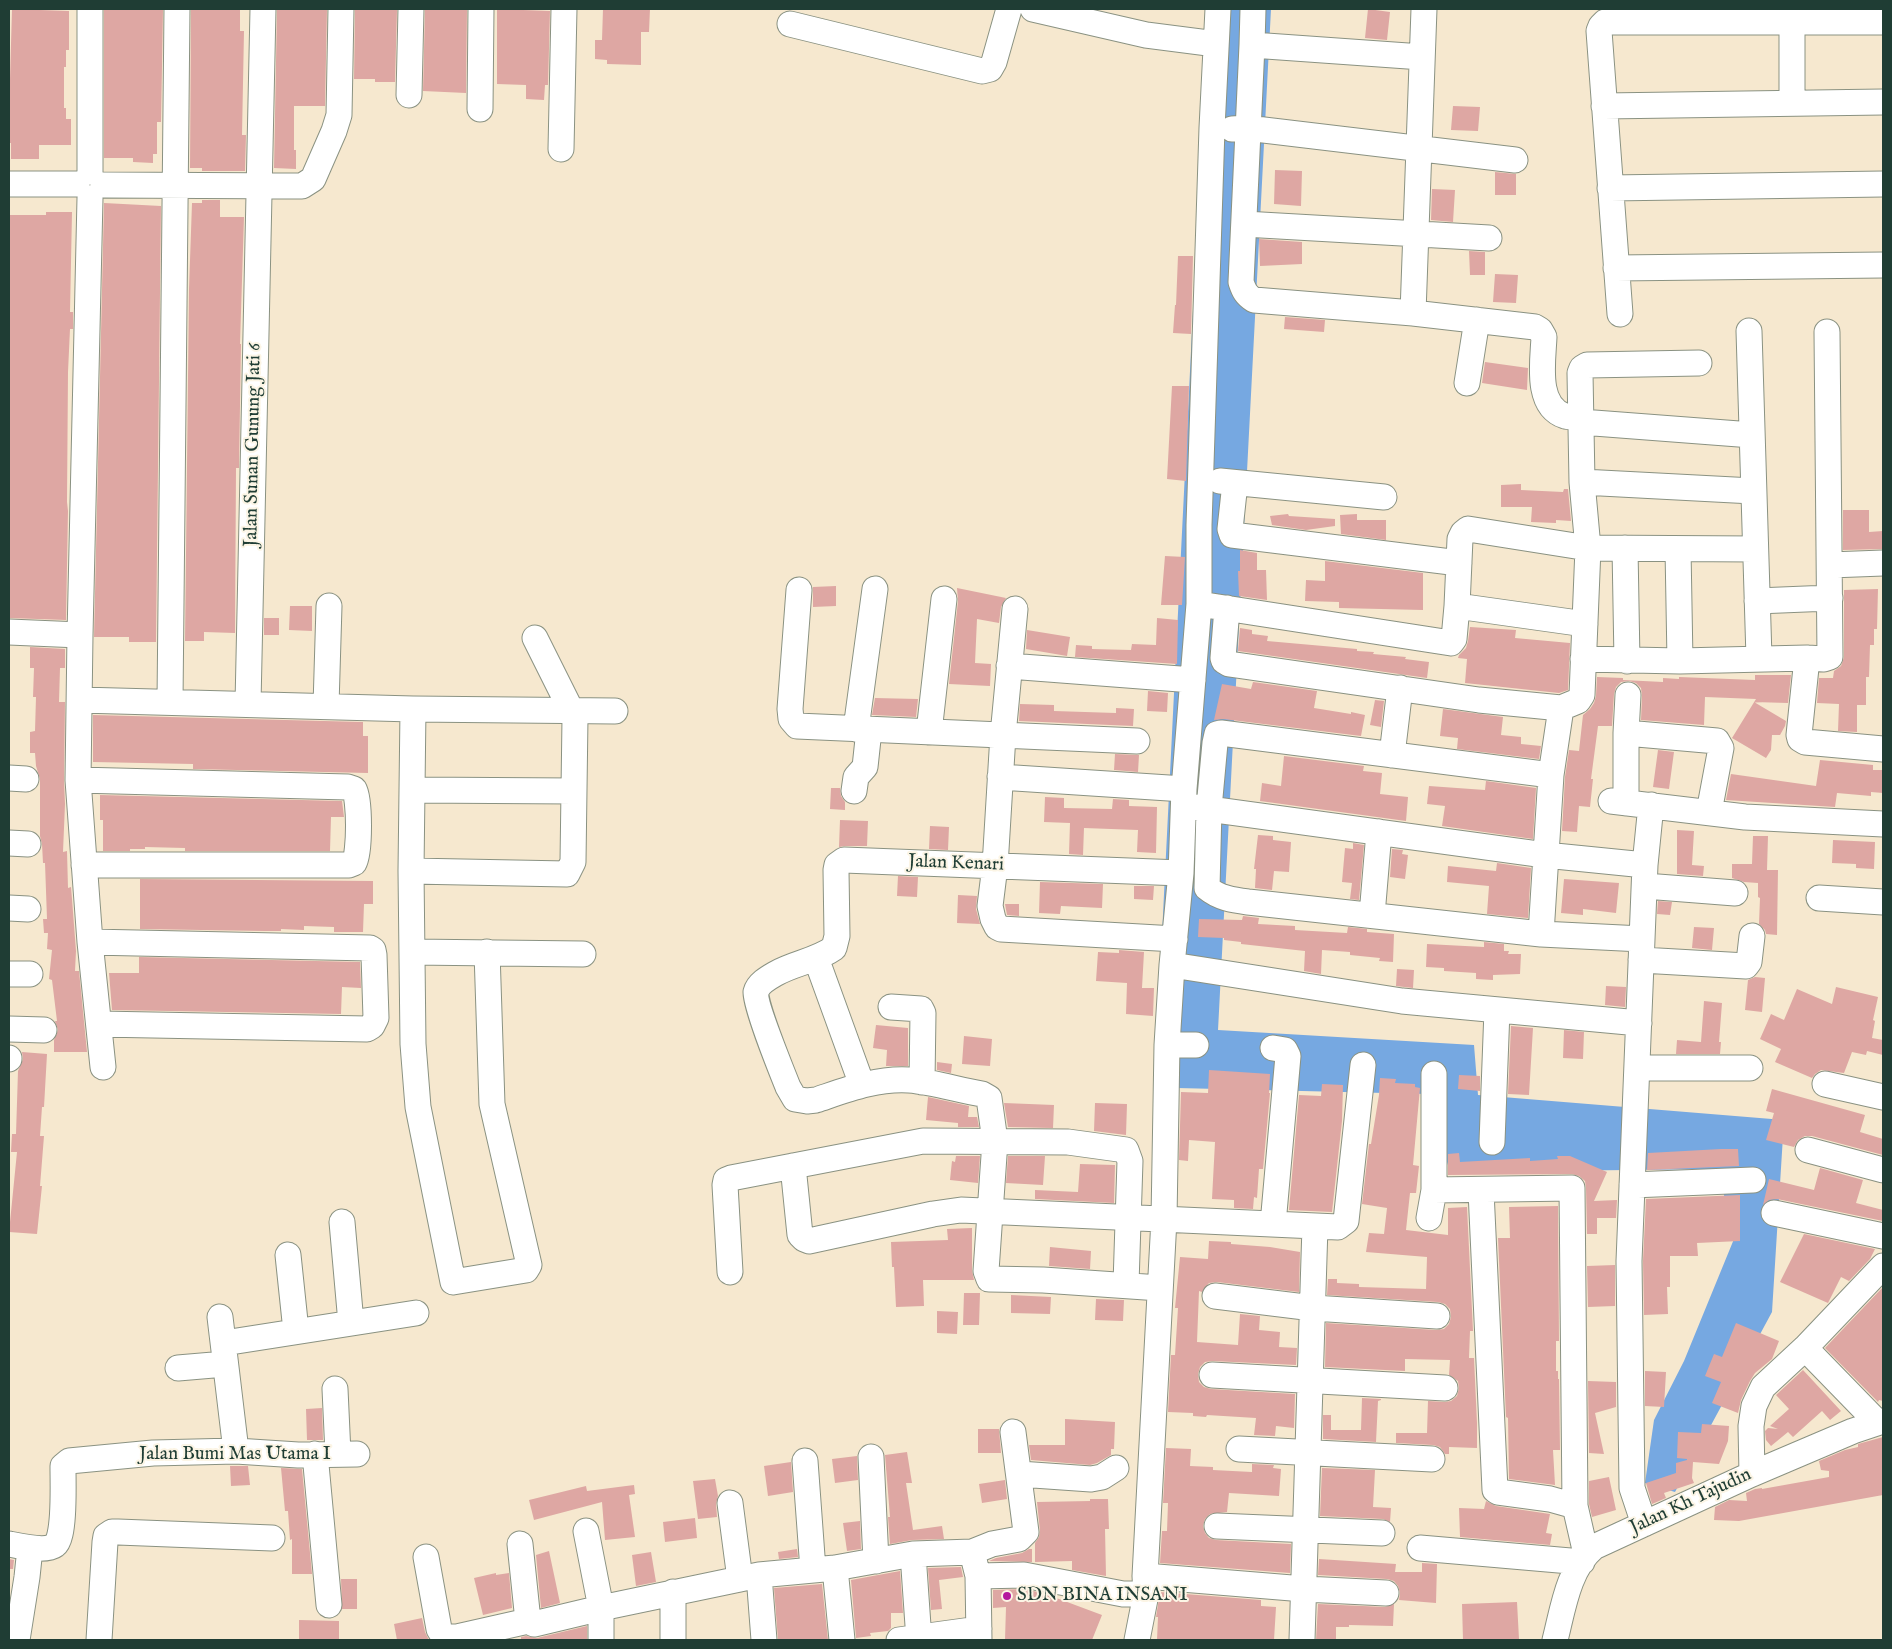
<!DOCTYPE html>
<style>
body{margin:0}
#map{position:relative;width:1892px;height:1649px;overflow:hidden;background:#f6e8cf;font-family:"IM FELL English",serif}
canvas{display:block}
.frame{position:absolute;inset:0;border:10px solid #1f3d34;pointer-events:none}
</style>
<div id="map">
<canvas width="1892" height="1649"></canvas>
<div class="frame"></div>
</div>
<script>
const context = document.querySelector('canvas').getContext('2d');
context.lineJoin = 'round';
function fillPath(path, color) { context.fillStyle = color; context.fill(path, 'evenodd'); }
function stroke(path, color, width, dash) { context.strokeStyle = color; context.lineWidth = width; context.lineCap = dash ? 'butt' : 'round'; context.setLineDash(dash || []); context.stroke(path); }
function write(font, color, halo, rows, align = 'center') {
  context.font = font + ' "IM FELL English",serif'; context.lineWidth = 4; context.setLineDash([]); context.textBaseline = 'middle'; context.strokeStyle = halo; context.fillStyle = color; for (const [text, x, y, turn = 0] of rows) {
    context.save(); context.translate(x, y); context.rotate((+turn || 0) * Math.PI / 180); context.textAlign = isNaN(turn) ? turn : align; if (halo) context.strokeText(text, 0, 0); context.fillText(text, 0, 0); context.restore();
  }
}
const water = new Path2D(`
 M1208,9h63l-53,1021 256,15 4,50 306,25 -12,192 -97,180 -30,-9 9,-63 30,-59 50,-122 -16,-70 -268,3 -23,-78 -250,-6 -20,-53z`);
const building = new Path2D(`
 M12,9l57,2v39h-3v17h-2v41h2v11h5v26h-32v14h-28v-16h-2v-29z
 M104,9l59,1 -2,112h-4v32h-4v9l-20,-1v-4h-29z
 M191,9h49v22h4l-2,104h4l-1,36h-43v-3h-12z
 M277,9h50l-2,97h-31v44h2v19l-22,-1z
 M355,9l42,1 -2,72h-20v-3h-21z
 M425,9h42l-1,84 -43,-2z
 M497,9l53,2 -2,74h-3l-1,15 -18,-1v-14l-29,-1z
 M603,9h47l-1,23h-8v33l-34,-1v-4l-12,-1v-19h7z
 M1368,9l22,3 -3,28 -22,-2z
 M1453,106l27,1 -2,24 -27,-1z
 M1275,170l27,1 -1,35 -27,-2z
 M1495,172l21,2v21h-21z
 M1432,189l23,1 -2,32 -22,-2z
 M202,200h18v17h24l-4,127h1l-2,124h-3l-1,165 -31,-1v9h-19l4,-352 3,-86h10z
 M104,203l57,3 -5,436h-27v-5h-35z
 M46,212h26l-2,100h3v17h-3l-2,43 -1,130 1,9 -2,109 -57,-2v-403h37z
 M1259,239l43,3v22l-42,2z
 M1469,251l16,1v23h-15z
 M1178,256h15l-2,78 -18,-1 2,-28h1z
 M1495,274l23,1 -2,28 -23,-1z
 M1285,317l40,3 -1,12 -40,-3z
 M1485,362l43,6 -1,22 -45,-7z
 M1172,386h17l-3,95 -19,-2z
 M1521,484v6l42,2 1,-3h4l3,32 -15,-1v3l-25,-1 1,-15h-31v-22z
 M1843,510h26v22l14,-1v18l-40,1z
 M1288,514l1,2 46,3v7l-29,4 -34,-5 -2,-9z
 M1357,514v6h29v20l-45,-6 -1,-19z
 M1240,550l17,3v17h9l1,30 -28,-4 -1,-25h2z
 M1165,556l20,1 -3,48h-21z
 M1325,561l98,12v37l-84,-2v-6l-34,-1 1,-21 19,1z
 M836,586v20l-23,1v-20z
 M957,588l49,10 -5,9 -2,16 -22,-4 -2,44 16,1 -1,22 -41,-2 9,-83z
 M1878,589l-1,40h-3v16h-4l-1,32h-3v28h-9v27l-19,-1 1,-27 -22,-1 2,-25h14l1,-7 7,-5 3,-9v-67z
 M290,606h22v25l-23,-1z
 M264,618h15v17h-15z
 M1157,618l21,2 -1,44 -102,-7 1,-12 16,1v3l39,1 1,-6 24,1z
 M1470,627l46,3 -1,8 55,5 -2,47 -9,3 -94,-10 2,-24 -9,-1 1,-3 7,-7 2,-7z
 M1240,628l12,2v4l16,2 -1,5 90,8v2l17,1 -1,2 33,3 -1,2 24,3 -2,16 -189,-27z
 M1027,630l43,7 -3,19 -41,-7z
 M30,647l35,2v19h-5l-1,34h6l-1,78 1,24 -2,48 4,-1 1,37 3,-1 1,12 4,52 -1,20h4l8,81h-33v-12l4,-10 -3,-9h2l-5,-41 -3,-1 3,-29 -5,-1 1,-16h-4l-1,-14h4l-2,-56h-2l-1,-19 -2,-8v-57l-4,-13 -1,-13h-5v-21l5,-1 1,-34h-3l1,-29h-4z
 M1755,675h36l-3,28 -34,-1 32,19 -1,5 -5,9h-8l-1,15 -5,8 -34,-20 24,-39 -51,-2 -1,28 -63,-5 1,-24 -1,-8 -5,-5 -7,-2 -8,1 -5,5 -2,7 -2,32h-14l-7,53h2l-3,28 -11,-1 -2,26 -15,-1 3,-54 4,-27 10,1 4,-36 7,-6 4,-6 2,-7 1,-19 26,1v2l40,2v-4l16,1v-2l76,3z
 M1253,682l64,9 -3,17 37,6v-2l14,3 -4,21 -138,-17 -9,1 8,-36 29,5z
 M1148,691l20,2 -1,19 -20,-1z
 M875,698l43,1 -2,18 -44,-2z
 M1375,700l9,1 -3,26 -11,-2z
 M1020,704l34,1v6l62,2v-5l18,1 -1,17 -114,-5z
 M1443,709l60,8 -2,18 20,2v7l20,2 -2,13 -82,-10 1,-11 -18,-2z
 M93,715l270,7v14h5v37l-175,-4v-5l-100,-2z
 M1658,750l16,2 -5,37 -16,-2z
 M1115,754l24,1 -1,17 -24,-2z
 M1284,756l80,10 -1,5 19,2 -2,21 28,3 -2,24 -146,-20 2,-18 19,3z
 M1820,760l53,5v5h10v23l-12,-1v4l-34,-3 -2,14 -109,-7 5,-26 85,12z
 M1486,781l50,7 -3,51 -91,-13 3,-20 -18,-2 2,-18 56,4z
 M831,788h9l1,8 4,6v8l-15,-1z
 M100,795l242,6 2,16h-13l-1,34h-145v-3l-40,-1v2h-15v2h-27v-31h-3z
 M1045,797l19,1v10l48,1 1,-10 16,1v6l28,1 -1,46 -19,-1 1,-22 -54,-2 -1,27 -14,-1 1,-31 -26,-1z
 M840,820l28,1 -1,25h-22l-6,1z
 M930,826l19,1 -1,23 -19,-1z
 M1677,830l17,1 -2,34 12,1 -1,10 -26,-2z
 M1258,835l15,1v4l18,2 -2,30 -15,-1 -2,19 -17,-2 1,-19h-2z
 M1753,836h15l-1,34h11l-1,65 -11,-1 -1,-4 -6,-6 1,-26 -2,-1v-14l-14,-1 -12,-4v-14h20z
 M1833,840l42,2 -1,27 -18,-1v-4l-24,-1z
 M1353,843l11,2 -5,55 -9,-1 2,-16 -10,-1 3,-34 8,1z
 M1392,849l11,1 -1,4 6,1 -3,24 -15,-2z
 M1497,863l34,5 -3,50 -41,-4 2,-28 -42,-4 1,-16 48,5z
 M898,876l20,1 -1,20 -20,-1z
 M140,879l233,2v23h-9l-1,28h-29v-5l-30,-1v4l-23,-1v2h-17l-124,-2z
 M1564,879l55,4 -3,30 -33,-4v6l-22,-2z
 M1040,882l63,2 -1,24 -41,-2 -1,8 -21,-1z
 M1134,886h20l-1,14 -19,-1z
 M958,895l19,1 -1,13 4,15 -23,-1z
 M1658,901l14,1 -2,13 -13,-1z
 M1005,904h14v12l-12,-1z
 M1243,916l16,2 -1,6 37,2v4l52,3 1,-6 19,2v3l27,2 -1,28 -14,-1 1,-3 -30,-3v-3l-28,-2 -1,24 -17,-3 1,-20 -64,-7v-2l-17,-2v-2l-26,-1 1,-18 43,1z
 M1694,927l20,1 -2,22 -20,-2z
 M1484,942l20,2v7h5l-1,3h13l-1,20 -27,1v5l-17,-1v-6l-32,-2v-3l-18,-1 1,-23 57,3z
 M1119,950l25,2 -2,36h12l-1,28 -27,-2 1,-31 -31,-2 2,-29 21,1z
 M139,957l221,5 1,26 -19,-1 -1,27 -229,-4 -3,-37h30z
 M1397,969l17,1 -1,18 -17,-2z
 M1755,977l10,1 -3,34 -17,-2 3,-30z
 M1606,986l20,1 -1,20 -20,-2z
 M1836,987l42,10 -5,23 2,1 -3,17 11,2v15l-16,-4 -1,4 -14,-3 -8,21 -23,-3 -6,4 -3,4 -37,-16 6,-13 -21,-10 11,-25 13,6 13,-31 35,15z
 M1704,1001l18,2 -3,39h2l-1,12h-44l1,-14 24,2z
 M876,1025l32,3v38h-22l1,-16 -14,-2z
 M1511,1026l22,2 -4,67 -21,-1z
 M1564,1030l20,2 -1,27 -20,-1z
 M964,1036l28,3 -2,27 -28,-2z
 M22,1052l25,2 -3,53h-2l-2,29h4l-4,50h2l-5,48 -28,-2 8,-80h-6l1,-18h4l2,-63 5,-12z
 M937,1062l15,2 -1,9 -14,-3z
 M1209,1070l61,4 -1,19h1l-7,76h-4l-2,29 -3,-1 -1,12 -19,-1v-8l-22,-1 3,-57 -26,-2 -1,21 -9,-1 2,-68 27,1z
 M1459,1075l21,1v15l-22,-2z
 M1380,1078l16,1 -1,4 20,1v3l5,1 -7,77 6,1 -3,27h-6l-4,37 42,5v-27l19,-1 6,124h-3l-1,27h5l3,65v25l-28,-1v7h-4l-5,-7 -7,-2 -37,-2v-10h31l1,-32 17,1 6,-1 6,-5 2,-8 -1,-7 -9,-6 1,-15 -45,-1v12l-80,-4 1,-44 110,7 8,-1 5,-5 2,-7 -1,-8 -5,-5 -7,-2 -111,-7 1,-16h9v4l22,1v3l67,2 1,-32 -61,-5 3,-19 15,1 3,-26 -25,-4 7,-60h2l8,-49z
 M1322,1084l21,1 -1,36 -10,91 -43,-2 10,-115 22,1z
 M1772,1089l93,26 -5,17 23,7v16l-71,-19h-7l-7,4 -4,7 -28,-7 8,-27 -8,-2z
 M928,1097l41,9 -1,11h9l2,10h-21v-4l-32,-3z
 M1004,1103l50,2 -1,23 -45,-1z
 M1095,1103l32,1 -1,31 -32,-4z
 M1721,1149h17l1,17 -92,4 1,-17z
 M1459,1153l1,9 70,-4v3l28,-2 -1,-3h13l37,16 -13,29 23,-1 -1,18h-19v16h-10l-1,-46 -1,-7 -6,-5 -7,-2 -124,1v-21z
 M956,1156h24l-2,27 -28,-3 2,-19 3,1z
 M1008,1156h44h-7l-2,29 -37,-2z
 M1080,1164l35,1 -1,38 -79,-4v-9l43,2z
 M1820,1168l43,12 -7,23 27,7v11l-106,-22 -8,1 -6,5 6,-26 45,11z
 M1740,1195v46l-43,2 1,13h-28v31h-3l1,27 -24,1 -1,-54 3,-62z
 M1558,1206l1,135h-3v30h2v8h1l1,71h-7l2,35 -46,-6 -1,-61 -2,-1 -8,-179h12l-1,-31z
 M972,1228v42l2,10h-51l1,26 -28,1 -2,-40h-2l-1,-25 57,-2 -1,-11z
 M1804,1234l71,15 -5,10 -21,22 -8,-4 -13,26 -48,-21z
 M1209,1241l22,1v2l39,3 30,5 -1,40 -82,-10 -8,1 -7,9 -3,-1 -2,51 41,3 2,-31 20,2 -1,14 21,2 -1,15 18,1 -1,17 -84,-4 -7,1 -5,5 -2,7 1,8 5,5 7,2 84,5 -1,34 -18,-2 -1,10 -21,-1 2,-17 -49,-3 -1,2 -13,-1v-3l-25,-1 3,-57h4l3,-47h-3l5,-51 28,2z
 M1050,1247l41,4 -1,18 -41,-3z
 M1615,1265v41l-27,1 -1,-41z
 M1883,1287v114l-4,-1 -1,2 -53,-54z
 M964,1293h16l-1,32h-16z
 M1011,1295l40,2 -1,17 -39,-1z
 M1096,1299l28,1 -1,21 -28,-1z
 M937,1311l21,1 -1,22 -20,-1z
 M1736,1323l43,18 -7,18 -17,14 -5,8 -9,19 -3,13 -26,-10 9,-21 -16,-6 9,-22 8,3z
 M1803,1370l38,41 -11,9 -8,-9 -29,26 -5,-5 -17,14 -5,-6 -1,-9 3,-3 10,1 -8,-3 19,-17 -13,-14z
 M1645,1371l21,1 -2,35 -19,-1z
 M1588,1381l28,1v25l-21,6 9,41 -15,-1z
 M1362,1398l19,1v1l-3,1 -2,41 -53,-3v-24h8v15h30z
 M322,1408l1,32h-16l-1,-31z
 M1065,1419l50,3 -1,27h-3v6l-14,8 -7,2 -59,-5 -2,-15h36z
 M1702,1424l27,2 -1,15 -9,23 -26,-2 -1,16 2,5 -30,10 2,5 -14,6 -6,-21 30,-10v-10l11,-3v-1l-10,-1 1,-26 23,1z
 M978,1429h21l2,24h-23z
 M1883,1437v58l-144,26 -25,-1 1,-13 14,-7 18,1 -1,-8 9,-4 7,-1v1l67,-12v-6l-8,-1 -2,-9 26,-11 13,-3v-3z
 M1166,1448l25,1 -1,17 23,1v3l39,2v-8l22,1 -1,3 8,1 -2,27 -50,-3 -2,19 -17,2 -5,5 -2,7 2,7 4,5 7,2 75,4 -1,29 -130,-10 2,-32h5l1,-28h-5z
 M907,1452l5,31h-6l7,47 29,-4 2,13 -32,1 -22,4 -2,-27h2l-5,-62z
 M857,1456l1,24 -23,3 -3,-24z
 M791,1462l2,30 -25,4 -4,-30z
 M230,1466h18l2,19 -19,1z
 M281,1468l21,1 10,105h-20v-35l-2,1 -2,-29h-3z
 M1322,1468l53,2 -2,37 18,1 -1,14 -7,-3 -63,-3z
 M1609,1477l7,33 -24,7 -3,-13v-23z
 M715,1479l3,17 -2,8 1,13 -19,2 -5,-38z
 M1005,1480l2,19 -25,4 -3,-19z
 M634,1485l1,9 -6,1 6,42 -30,3 -3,-38 -68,18 -5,-20 57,-14 1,5z
 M1090,1499h18l1,30h-4l1,47 -34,-6v-9l-37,1v-19l4,-6 1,-6 -3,-29 53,-1z
 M1486,1501l10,5 54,8 -4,19 6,1 -2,11 -90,-8 -1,-29 25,1z
 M695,1518l2,20 -32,4 -2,-20z
 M860,1521l1,28 -14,2 -4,-28z
 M797,1549l1,8 -19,2 -1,-7z
 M1029,1549h3v13l-43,-1 7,-3 26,-5z
 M549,1551l11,52 -19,5 -5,-53z
 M651,1552l5,30 -20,4 -4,-31z
 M9,1559l5,1 -1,9h-4z
 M1319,1559l77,5 -1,8h27v-9l15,1 -1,39 -37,-3 1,-7 -2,-7 -4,-5 -7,-2 -69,-4z
 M961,1567l2,10 -24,3 3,29 -11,1 -3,-42z
 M900,1571l3,42h-12v15l-3,3 -18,2 1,3 -15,2 -5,-58z
 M496,1573v2l13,-2 3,35 -29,7 -9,-37z
 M341,1579h16v30h-15z
 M822,1584l6,56h-50l-4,-52z
 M1023,1589l20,4 59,22 -10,25h-87l1,-33 -13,1v-18z
 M1160,1592l101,8v6l15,1 -2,33h-117l1,-23h-2z
 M1517,1602l2,37 -56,1 -1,-36z
 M1318,1604l67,3 9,-3 -1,22 -44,-1v2h-13v13h-20z
 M422,1618l3,14 4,8h-32l-3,-16z
 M299,1620l40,1v19h-40z
 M587,1626v14h-66v-3l5,-1 11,2z`);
const minor = new Path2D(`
 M1033,9l113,26 70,9
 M1792,22v81
 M790,24l192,47 8,-2 4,-7 15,-53
 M1252,45l1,-36
 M1422,57l-170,-12 -11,237c3,9 5,13 13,18l159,13 122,14 5,3 4,7c-1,24 -9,69 21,79 4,1 11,1 16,2
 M409,95l2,-86
 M1604,106l279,-4
 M480,109l1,-100
 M1232,129l15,-1 268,32
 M561,149l3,-140
 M90,172v-163
 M9,184h68
 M103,185l199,1 11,-7 21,-48 5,-16 2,-106
 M1610,188l273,-4
 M90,198l-10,437 -2,145 12,162 13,125
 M1244,224l245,14
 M1616,268l267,-3
 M1413,313l11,-304
 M1620,314l-21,-283 2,-5 4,-4h278
 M1749,331l10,327
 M1467,383l10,-63
 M1581,422l171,13
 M1220,481l164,16
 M1582,482l171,9
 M1235,483l-5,46 2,6 227,28
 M1625,548l2,113
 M1678,549l2,112
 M1830,565l53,-2
 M799,590l-9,119 1,10 6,7 340,15
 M1757,601l73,-3
 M1199,604l252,39 3,-4 3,-33 3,-67 3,-6 5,-4 120,19 167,1
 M1457,606l128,18
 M1227,608l-4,50 1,3 5,3 250,36 82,8
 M1015,609l-12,126 -8,131 -5,40 3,13 4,8 4,2 174,10
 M9,632l71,3
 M1807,658l-8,77 1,4 5,3 78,7
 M1583,659l97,2 127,-3 17,1 6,-2 -3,-325
 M1009,666l184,14
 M80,700l333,9 202,2
 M170,702l7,-693
 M248,704l15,-695
 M326,706l3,-100
 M413,709l-2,162 2,173 5,63 35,175 73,-12 3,-5 -37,-161 -5,-152
 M856,729l19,-140
 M929,732l15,-133
 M1626,733l91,8 4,7 -12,64
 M1392,755l8,-67
 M1551,775l-330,-42 -4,1 -2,9 -6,65 -2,80c12,10 26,12 41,14l293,32 101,5
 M1000,777l184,12
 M9,778l17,1
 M78,780l270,7 6,2c6,10 6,64 0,74l-5,2h-265
 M412,790l162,1
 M854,791l2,-14 9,-10 4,-37
 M1611,801l134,16 138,7
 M1626,803v-70l2,-38
 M1194,807l351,48 100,10
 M9,843l19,1
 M411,871l156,3 6,-12 2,-144 -40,-80
 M1645,886l90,7
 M1819,898l64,4
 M9,908l19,1
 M1372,915l7,-83
 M1541,934l10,-159 10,-67 17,-7 4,-6 6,-147 -6,-66 -2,-109 2,-5 5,-3 112,-2
 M90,942l280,6 3,2 1,5 2,63 -4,8 -5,3 -268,-5
 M412,952l171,2
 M816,958l46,127
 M1641,960l105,6 3,-4 3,-26
 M1172,965l230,36 237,22
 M9,974h21
 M891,1007l30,2 2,4 -1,69
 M9,1029l35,1
 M1167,1045h29
 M1273,1048l12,2 3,6 -15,168
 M9,1059v-1
 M1638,1068h112
 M1825,1084l58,13
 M1492,1142l5,-132
 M1808,1150l75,20
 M793,1166l7,69 4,4 5,2 124,-27 28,-4 377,17 8,-6 17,-156
 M1632,1185l121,-5
 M1434,1190l138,-2 3,318 11,48
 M1481,1191l14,299 3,2 52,7 25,7
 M1774,1213l109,23
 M1429,1218l5,-28v-116
 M342,1222l9,101
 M288,1255l8,76
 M730,1272l-5,-87 1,-5 5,-2 192,-37 145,1 58,8 4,11 -4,123
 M1160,1288l-117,-8 -54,-1 -3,-8 9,-130 -6,-43 -7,-4c-24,-4 -48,-12 -73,-14 -33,-2 -63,10 -93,20l-9,1 -12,-2 -7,-12c-6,-15 -34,-84 -32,-95 2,-8 12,-14 19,-18 19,-11 41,-13 59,-26l3,-12 -1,-66 1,-5 7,-5 337,13
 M1215,1296l98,12 124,8
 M220,1317l16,134
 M224,1343l192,-30
 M1805,1348l72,74
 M178,1368l47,-4
 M1212,1375l233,13
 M335,1389l3,65
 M1239,1449l193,10
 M315,1454l14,151
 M871,1457l5,104
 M805,1461l8,109
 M1019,1474l72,5 11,-2 14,-9
 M1752,1474l-1,-48 3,-20 9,-19 42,-39 78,-82
 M730,1503l10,76
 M1644,1524l-12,-36 -3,-227 16,-396 6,-60
 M1217,1526l165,7
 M586,1531l15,77v32
 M9,1544c10,2 37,8 46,1 10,-7 8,-63 8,-76v-3l6,-5 84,-8 83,-2 62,4 59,-1
 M520,1544l8,77 6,3 67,-16 158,-33 76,-7 78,-14 59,-2 6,24 1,64
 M1420,1548l162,14
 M972,1552l20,-8 27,-5 7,-7 -13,-100
 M913,1554l6,86
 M426,1557l13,72 5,8h13l71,-16
 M835,1568l7,72
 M759,1575l5,65
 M978,1576l46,-1 99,19h23
 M1145,1576l159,13 82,4
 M673,1592v48
 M17,1640l10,-63 3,-29
 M99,1640l6,-98 1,-6 6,-4h6l154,6
 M899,1640l80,-11
 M1137,1640l9,-46 -1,-18 19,-357 3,-174 5,-80 9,-92 3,-84 15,-185v-79l13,-397 6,-119
 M1302,1640l13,-414
 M1555,1640c8,-31 13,-71 39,-93l158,-73 101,-43 30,-10`);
const markers = [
 [1007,1596,5,"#b5179e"]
];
const streetNames = [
 ["Jalan Sunan Gunung Jati 6",254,445,-89],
 ["Jalan Kenari",956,864,2],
 ["Jalan Bumi Mas Utama I",235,1455],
 ["Jalan Kh Tajudin",1691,1502,-25]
];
const poiNames = [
 ["SDN BINA INSANI",1017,1596]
];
fillPath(water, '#76a8e1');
fillPath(building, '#dea7a3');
stroke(minor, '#8a9282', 27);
stroke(minor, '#fff', 25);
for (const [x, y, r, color] of markers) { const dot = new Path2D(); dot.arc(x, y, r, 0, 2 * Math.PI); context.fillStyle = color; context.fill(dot); stroke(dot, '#fcf5e5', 2); }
write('19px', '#1f3d34', '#fcf5e5', streetNames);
write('19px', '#1f3d34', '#fcf5e5', poiNames, 'left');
</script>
